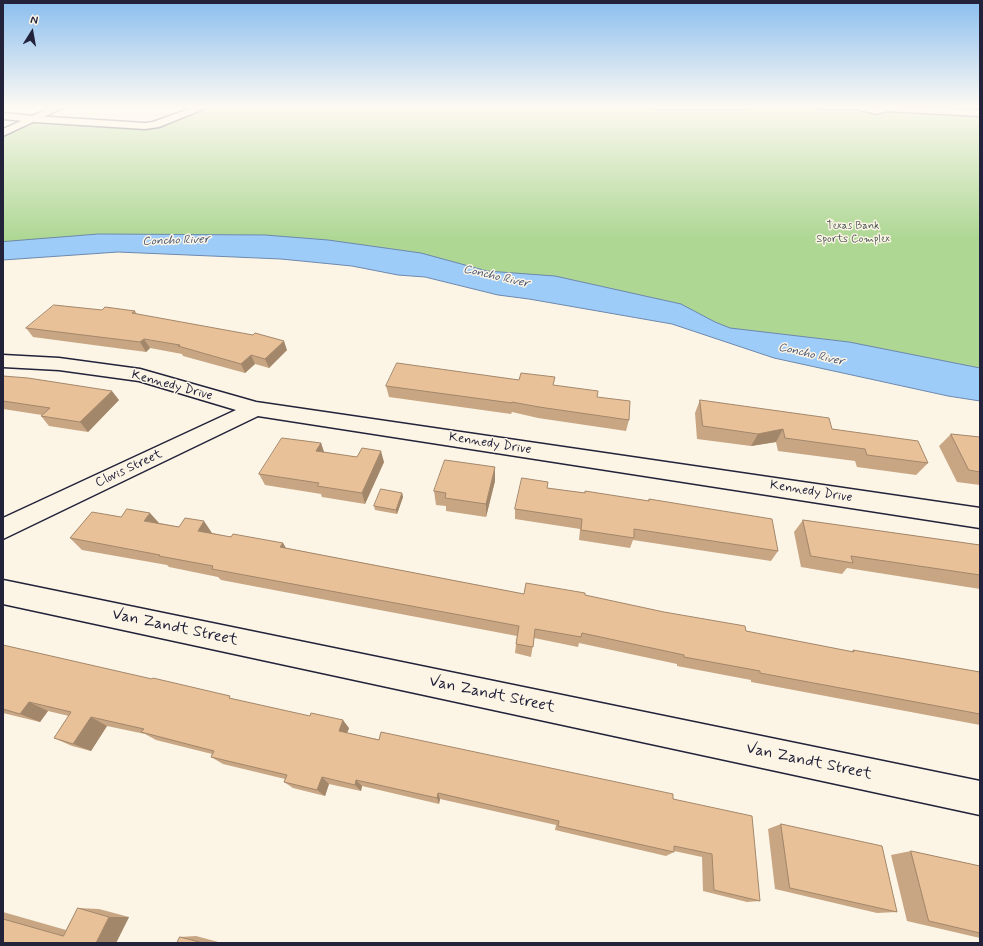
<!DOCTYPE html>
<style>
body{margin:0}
#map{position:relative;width:983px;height:946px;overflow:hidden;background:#fcf5e5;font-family:Mynerve,sans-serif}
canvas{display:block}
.frame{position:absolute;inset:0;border:4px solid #22223b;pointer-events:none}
.north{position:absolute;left:12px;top:12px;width:40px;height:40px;-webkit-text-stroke:3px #fcf5e5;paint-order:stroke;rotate:11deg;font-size:11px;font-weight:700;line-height:16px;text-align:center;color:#22223b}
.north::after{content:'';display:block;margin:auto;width:14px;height:18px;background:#22223b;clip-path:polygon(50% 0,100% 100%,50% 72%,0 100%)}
</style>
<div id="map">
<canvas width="983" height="946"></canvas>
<div class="frame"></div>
<div class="north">N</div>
</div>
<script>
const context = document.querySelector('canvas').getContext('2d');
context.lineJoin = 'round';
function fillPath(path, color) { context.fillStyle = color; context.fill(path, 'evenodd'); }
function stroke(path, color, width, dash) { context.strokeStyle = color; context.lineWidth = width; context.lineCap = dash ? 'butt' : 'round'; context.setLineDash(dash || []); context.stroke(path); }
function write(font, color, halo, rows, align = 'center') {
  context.font = font + ' Mynerve,sans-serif'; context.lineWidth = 3; context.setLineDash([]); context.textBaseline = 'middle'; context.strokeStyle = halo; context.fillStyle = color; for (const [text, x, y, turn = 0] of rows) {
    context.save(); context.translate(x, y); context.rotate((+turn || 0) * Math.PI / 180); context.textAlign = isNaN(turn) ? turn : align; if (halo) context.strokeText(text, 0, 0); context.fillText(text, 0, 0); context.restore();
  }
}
const green = new Path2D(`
 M206,106h674l100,7v276l-659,-146 -318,6v-116l31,-14 111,7z`);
const water = new Path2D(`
 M99,234l166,1 63,5 93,13 66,18 68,5 126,28 34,18 15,6 119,14 131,26v33l-32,-5 -174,-38 -102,-34 -143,-25 -31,-4 -73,-18 -27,-2 -46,-9 -71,-7 -163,-7 -115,8v-18z`);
const minor = new Path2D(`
 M197,106h14l-52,21 -14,2 -111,-7 -5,-3 5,-3 111,7 8,-1z
 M650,106h100l-5,3h-90z
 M816,106h52l8,2v-2l104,4v6l-93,-5 -11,3 -18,-5h-37z
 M3,355l56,3 81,11 116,33 724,106v20l-722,-112 -255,123v-21l233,-108 -97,-29 -80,-11 -56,-3z
 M3,580l977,201v34l-977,-211z`);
const tertiary = new Path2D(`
 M3,113l31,3 5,3 -5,3 -31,-3z`);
const secondary = new Path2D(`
 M54,106h13l-64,30v-7z`);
const wall = new Path2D(`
 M102,310l33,1 2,3 150,36 -18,18 -14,-4 -10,9 -62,-17 -1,-2 -32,-6 -4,4 -113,-15 -7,-9z
 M3,376l116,24 -31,32 -39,-6 -8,-10 1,-1 -39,-6z
 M386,386h168l43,11 32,23 -3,11 -88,-13 -26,-6 -1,2 -122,-17z
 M700,400l132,29 96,34 -12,12 -59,-8 -2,-6 -77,-10 -2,-9 -25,4 -54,-7 -2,-26z
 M951,434l29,3v48l-23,-3 -18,-36z
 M321,443l3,9 60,10 -19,42 -43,-7 -1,-3 -56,-9 -6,-11z
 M495,481l-9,36 -40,-6v-5l-10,-1 -2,-14z
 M547,488l38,5 63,8 1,-2 129,52 -7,10 -138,-21 -3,8 -51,-8 1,-11 -65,-10v-10z
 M402,493l1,4 -6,17 -22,-4 -1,-4z
 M803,520l177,25v44l-133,-21 -5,6 -41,-7 -7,-35z
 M159,523l53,10 19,4 52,6 3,5 238,46 61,1 161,36 106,21 1,-2 127,22v53l-229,-43v-2l-74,-14v-2l-98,-21 -1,4 -44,-9 -3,19 -16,-4 2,-17 -296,-56 -3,-3 -49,-10 -2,-2 -85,-15 -12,-12z
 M3,645l231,54 115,29 -2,5 326,66 87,102 -13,1 -44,-11 -1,-34 -28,-6v1l-8,4 -111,-26 1,-5 -116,-26 -1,5 -77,-18 -1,5 -32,-7 -4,12 -32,-8 -9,-6 1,-3 -62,-15 -12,-7 1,-3 -56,-14 -11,-6 -38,-8 -16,25 -19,-5 -18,-8 15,-22 -21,-5 -8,11 -37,-9z
 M781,824l116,88 -20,1 -102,-24 -7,-60z
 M911,851l69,15v72l-73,-17 -16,-66z
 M78,908l21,1 30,8 -13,26h-113v-31l63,18z
 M196,936l26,7h-45l3,-6z`);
const shadedWall = new Path2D(`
 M144,339l6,9 -4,4 -6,-10z
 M284,341l3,9 -18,18 -4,-9z
 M251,355l4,9 -10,9 -4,-9z
 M112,391l7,9 -31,32 -8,-10z
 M783,429l-7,13 -25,4 7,-12z
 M321,443l4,12 -9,-4z
 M381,451l3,11 -19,42 -3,-11z
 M495,467v14l-9,36v-13z
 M402,493l1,4 -6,17 -1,-4z
 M150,513l10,11 -16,-3z
 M204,521l8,12 -6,10 -8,-12z
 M283,543l6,11 -9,-7z
 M29,702l19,9 -8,11 -20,-8z
 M91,717l16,9 -16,25 -18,-7z
 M343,720l6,8 -4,11 -6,-8z
 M322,777l7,7 -4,12 -8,-6z
 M356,780l6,6 -1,5 -6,-6z
 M438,793l2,6 -1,5 -2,-6z
 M109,917h20l-13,26h-20z`);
const building = new Path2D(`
 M54,305l48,5 3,-3 30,4 -3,2 121,22 2,-2 29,8 -19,18 -14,-4 -10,9 -63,-18 2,-1 -36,-6 -4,3 -114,-14z
 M397,363l122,17 2,-7 34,4 -2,8 45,6 -1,6 33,4 -1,19 -90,-13 -27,-5v1l-126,-17z
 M3,376l25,2 84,13 -32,31 -39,-6 9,-8 -47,-7z
 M700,400l129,18 3,11 86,12 10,22 -61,-8 -2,-6 -80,-11 -2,-9 -25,5 -55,-8z
 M951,434l29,3v35l-11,-2z
 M282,438l39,5 -5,8 41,6 5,-9 19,3 -19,42 -45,-7 2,-3 -60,-9z
 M445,460l50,7 -9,37 -41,-6 1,-5 -12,-2z
 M522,478l26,4 -1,6 38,5v-2l64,10v-2l123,20 6,32 -144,-22v9l-53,-8 1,-11 -67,-10z
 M381,489l21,4 -6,17 -22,-4z
 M127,509l23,4 -6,8 35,6 6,-9 19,3 -6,10 33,6 2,-3 50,9 -3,4 244,47 2,-11 59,10v2l79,17 81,14 1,5 108,21 -1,-2 127,22v42l-220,-41v-2l-76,-14v-2l-102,-22 -1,4 -46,-8 -2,18 -17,-3 3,-18 -307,-57 1,-3 -54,-10 1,-1 -90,-17 22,-26 29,5z
 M803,520l177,25v30l-129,-19 2,7 -42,-7z
 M3,645l149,34 1,-1 77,18 -1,2 81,18 1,-3 32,7 -4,11 40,9 2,-8 292,62v5l79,17 8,85 -46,-11 -2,-36 -38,-8v6l-116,-26 1,-5 -121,-28 -1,5 -81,-18 -1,5 -33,-8 -5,13 -33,-8 3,-7 -76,-18 3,-6 -73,-19 3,-3 -53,-12 -18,27 -19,-6 17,-26 -42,-10 -9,12 -17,-5z
 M781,824l101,22 15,66 -107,-24z
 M911,851l69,15v67l-51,-12z
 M78,908l31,9 -13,26h-93v-24l60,17z
 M180,937l23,6h-26z`);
const farParknames = [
 ["Texas Bank",853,227],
 ["Sports Complex",853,240]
];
const farWaternames = [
 ["Concho River",176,241,-2],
 ["Concho River",496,277,13],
 ["Concho River",811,355,13]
];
const streetNames = [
 ["Kennedy Drive",172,386,15],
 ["Kennedy Drive",490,444,9],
 ["Clovis Street",129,469,-25],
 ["Kennedy Drive",811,492,9]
];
const nearStreetnames = [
 ["Van Zandt Street",175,628,12],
 ["Van Zandt Street",492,695,12],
 ["Van Zandt Street",809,762,12]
];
fillPath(green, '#aed794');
fillPath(water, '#9eccf9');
stroke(water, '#6c88ad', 1);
stroke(minor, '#22223b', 3);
stroke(tertiary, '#22223b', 3);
stroke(secondary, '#22223b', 3);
fillPath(minor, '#fcf5e5');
fillPath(tertiary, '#fcf5e5');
fillPath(secondary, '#fcf5e5');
fillPath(wall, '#c8a684');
fillPath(shadedWall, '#a3876b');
fillPath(building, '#e9c199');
stroke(building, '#a3876b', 1);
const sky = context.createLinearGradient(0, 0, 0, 238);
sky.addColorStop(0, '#8abeef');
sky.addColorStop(0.45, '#fefaf3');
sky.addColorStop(1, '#fefaf300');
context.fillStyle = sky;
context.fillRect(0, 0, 983, 238);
write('11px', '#4c5856', '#fcf5e5', farParknames);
write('italic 12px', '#475574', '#fcf5e5', farWaternames);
write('13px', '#22223b', '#fcf5e5', streetNames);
write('16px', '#22223b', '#fcf5e5', nearStreetnames);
</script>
